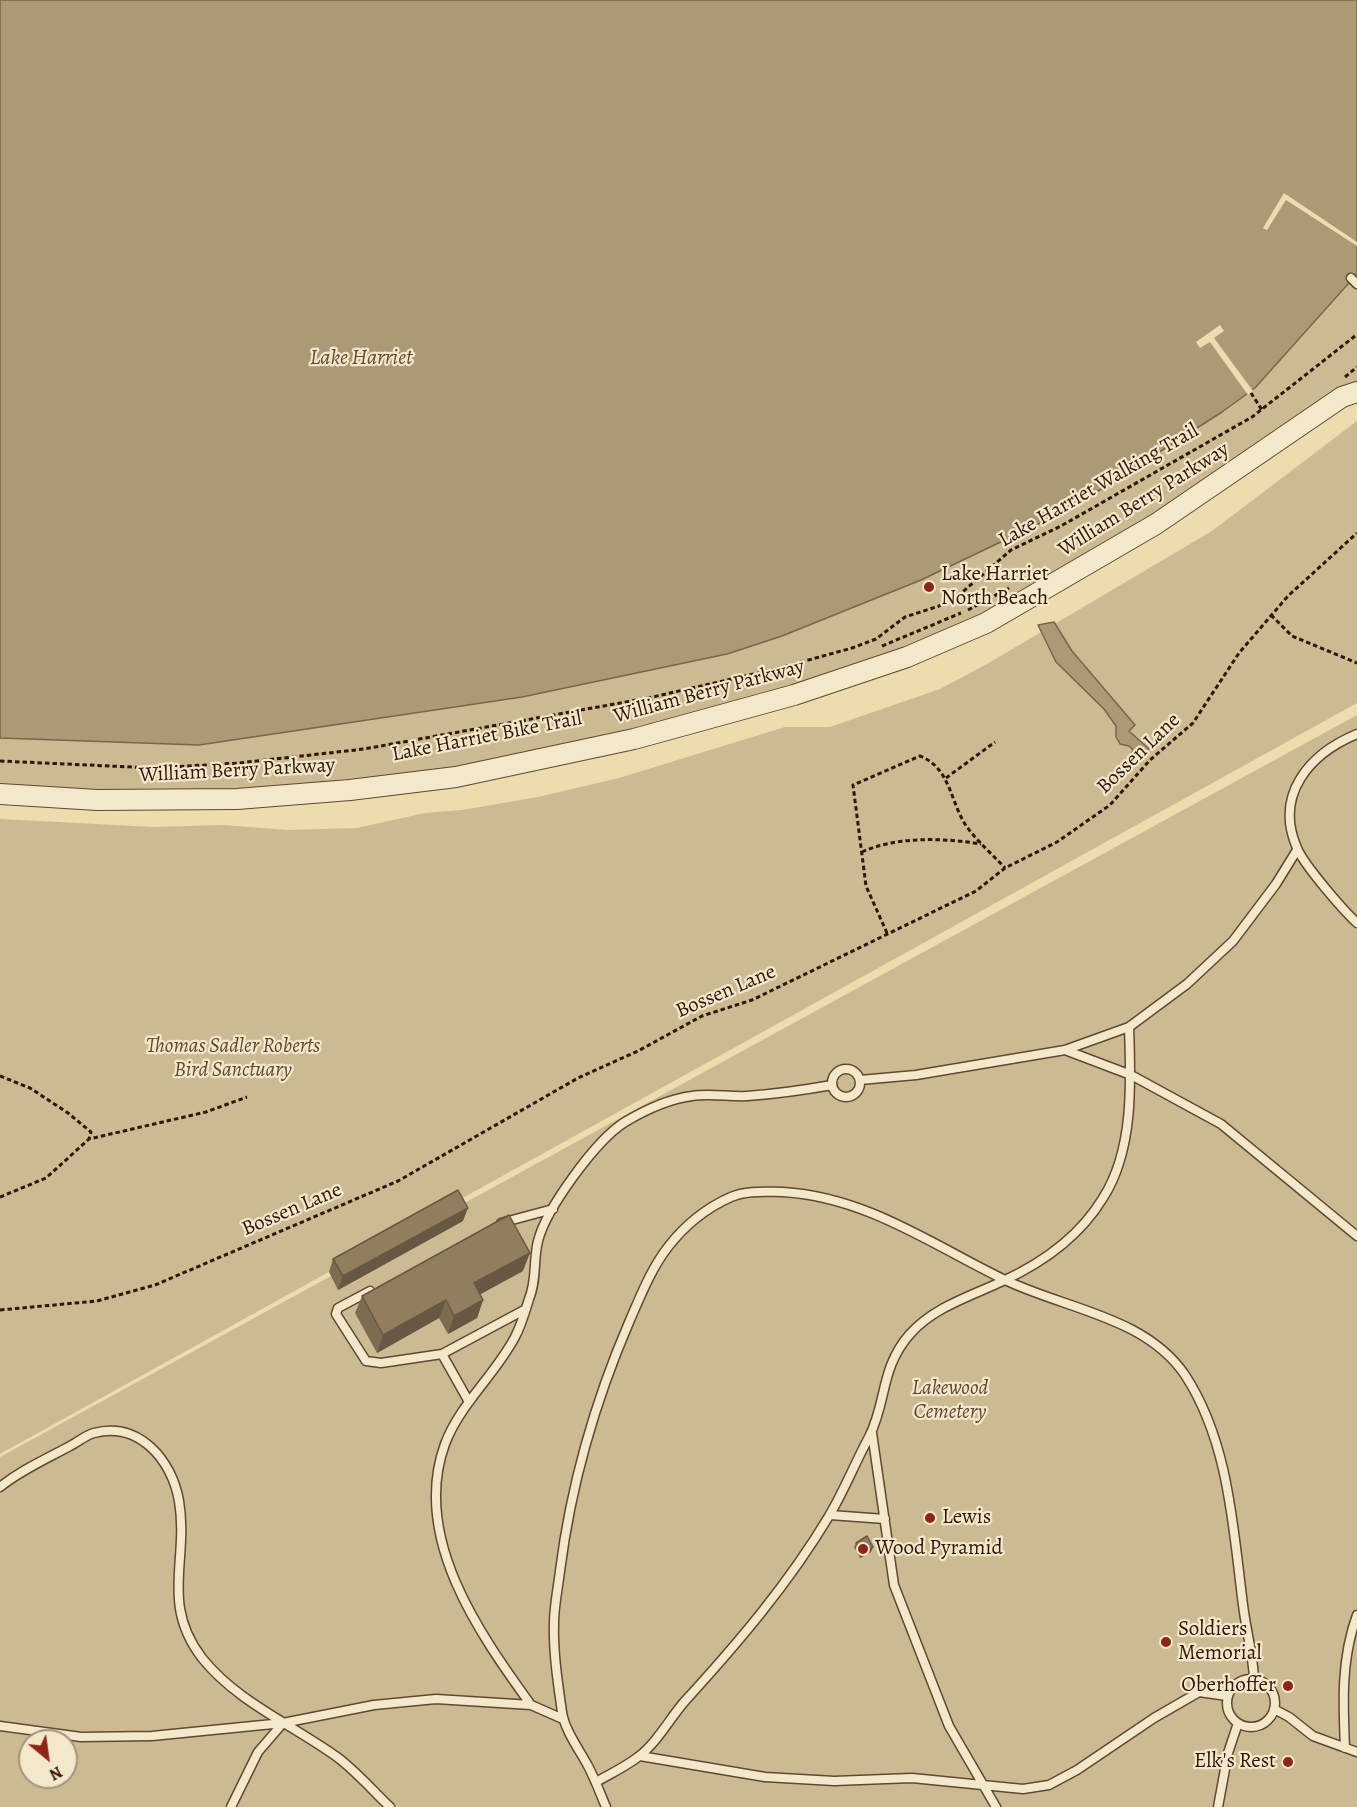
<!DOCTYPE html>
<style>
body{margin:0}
#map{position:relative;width:1357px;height:1807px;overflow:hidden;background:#ecdcae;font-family:Alegreya,serif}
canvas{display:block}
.north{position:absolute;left:18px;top:1729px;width:60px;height:60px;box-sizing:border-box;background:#f3e8ca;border:2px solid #a5947d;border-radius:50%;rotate:151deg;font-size:16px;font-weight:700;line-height:24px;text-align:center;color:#311609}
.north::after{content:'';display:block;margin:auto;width:21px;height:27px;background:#8f2418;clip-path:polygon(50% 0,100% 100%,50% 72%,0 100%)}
</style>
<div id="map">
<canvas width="1357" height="1807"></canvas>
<div class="north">N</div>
</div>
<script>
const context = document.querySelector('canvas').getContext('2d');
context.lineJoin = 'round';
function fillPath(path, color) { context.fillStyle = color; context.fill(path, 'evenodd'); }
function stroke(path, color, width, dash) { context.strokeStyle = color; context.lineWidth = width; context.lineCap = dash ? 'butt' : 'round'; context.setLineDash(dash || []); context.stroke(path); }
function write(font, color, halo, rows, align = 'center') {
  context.font = font + ' Alegreya,serif'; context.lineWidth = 4.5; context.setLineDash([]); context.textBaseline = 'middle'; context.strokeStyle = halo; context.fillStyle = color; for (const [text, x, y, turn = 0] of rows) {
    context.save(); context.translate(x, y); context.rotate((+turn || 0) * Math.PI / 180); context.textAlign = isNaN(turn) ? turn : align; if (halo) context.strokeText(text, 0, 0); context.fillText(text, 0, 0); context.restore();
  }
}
const green = new Path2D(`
 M1357,274v118l-298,189 -265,114 -444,95 -350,4v-56l199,7 323,-48 205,-43 55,-18 139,-56 149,-71 152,-97 33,-24z
 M1357,421v282l-1357,751v-635l154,8 69,-2 64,5 70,-2 68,-15 37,-3 76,-13 81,-19 166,-51h45l110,-38 47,-25 225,-133z
 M1357,715v1092h-1357v-350zM30,1741h36v36h-36z`);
const water = new Path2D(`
 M0,0h1357v274l-102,114 -33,24 -152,97 -149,71 -139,56 -55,18 -205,43 -323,48 -199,-7z
 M1054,622l18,29 63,74 -6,6 20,18 -4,8 -8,2 -6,-3 2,-6 -4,-4 -9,-2 -4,-7v-11l-12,-17 -48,-47 -18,-37z`);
const pier = new Path2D(`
 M1284,193l73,49v4l-71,-46 -19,30 -4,-2z
 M1220,325l4,6 -10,7 39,53 -5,4 -38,-53 -10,6 -4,-6z`);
const path = new Path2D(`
 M1345,377l12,-10
 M1251,393l11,17
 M968,610l41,-22
 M1271,615l21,21 65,27
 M882,646l79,-33
 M0,761l153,7 86,-5 125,-14 284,-51 128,-29 76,-21 24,-9 29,-22 34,-11 20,-11 52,-45 50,-24 191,-109 103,-81
 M946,778l49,-36
 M862,852c35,-16 82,-14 119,-8
 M887,933l-21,-47 -13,-101 67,-29c31,12 30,47 47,71 11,15 26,28 38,41
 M0,1076l30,12 38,25 23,19 -2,7
 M0,1197l46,-19 43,-39 117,-27 41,-15
 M0,1310l97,-9 58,-16 243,-104 180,-103 60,-27 64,-35 50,-16 224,-109 29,-23 52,-26 53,-37 40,-45 43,-37 46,-70 49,-57 69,-63`);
const service = new Path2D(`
 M1351,278l6,6
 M1357,734c-48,20 -83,61 -60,114 7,17 46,62 60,75
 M1065,1050l66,25 90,49 136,112
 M832 1083a14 14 0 1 1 28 0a14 14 0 1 1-28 0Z
 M860,1080l56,-5 149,-25 64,-23 58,-43 46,-43 43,-57 21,-34
 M501,1223l52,-14
 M370,1291l-32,17 -2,6 30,47 15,2 61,-9 84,-45
 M442,1354l27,48
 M872,1433l22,152 55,141 47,81
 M0,1487c21,-17 46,-28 70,-41 8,-4 16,-11 24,-13 45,-12 78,27 85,68 10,59 -19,102 23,157 35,44 91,67 135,99 19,14 36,34 53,50
 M830,1515l55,4
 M1227 1703a24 24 0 1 1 48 0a24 24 0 1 1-48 0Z
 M531,1705c-52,-72 -120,-168 -86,-261 15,-40 50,-69 70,-107 6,-11 10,-25 14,-38 8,-19 4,-38 9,-58 8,-32 58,-101 87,-119 20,-12 44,-23 67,-26 18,-3 37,1 55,0 29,-2 57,-6 85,-11
 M1274,1709l15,8 24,19 44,16
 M0,1726l81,11 71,-1 131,-13 91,-18 62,-6 95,6 32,14
 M1345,1748c-2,-46 -4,-89 12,-133
 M640,1756l125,21 69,4 78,-3 111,11 26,-4 28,-15 77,-52 45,-26 28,4
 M596,1782c14,-8 29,-15 42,-25 19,-14 32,-39 47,-56 53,-58 104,-118 144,-185 15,-25 26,-53 40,-79 18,-35 11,-69 41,-103 24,-27 61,-38 93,-53 39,-18 77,-45 100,-83 31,-48 28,-116 26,-171
 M231,1807l27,-55 25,-29
 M606,1807c-6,-14 -11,-28 -18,-41 -9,-17 -23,-35 -26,-54 -4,-28 -9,-60 -8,-89 0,-17 4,-35 6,-52 11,-87 35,-170 70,-251 11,-25 21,-51 38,-73 17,-22 38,-39 63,-50 16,-7 35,-5 52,-5 83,5 148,52 220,87 61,30 142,37 182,96 44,67 48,153 58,230 3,25 10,49 11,74
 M1218,1807l10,-54 10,-30`);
const tertiary = new Path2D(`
 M0,794l97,6 140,-1 113,-9 106,-13 178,-38 160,-44 113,-38 79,-34 170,-99 186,-127 15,-5`);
const wall = new Path2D(`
 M463,1221l-125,69 -9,-18 4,-13z
 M523,1271l-43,23 3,6 -6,18 -29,16 -9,-16 -62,35 -22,-40 7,-17z
 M856,1543l15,9 -11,6 -6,-11z`);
const shadedWall = new Path2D(`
 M468,1208l-5,13 -125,69 5,-14z
 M530,1253l-7,18 -55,30 6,-18z
 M446,1300l-7,18 -62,35 6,-18z
 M483,1300l-6,18 -29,16 6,-18z
 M873,1547l-2,5 -11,6 2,-5z`);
const building = new Path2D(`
 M458,1190l10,18 -125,68 -10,-17z
 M509,1215l21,38 -56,30 9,17 -29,16 -8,-16 -63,35 -21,-39z
 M867,1536l6,11 -11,6 -6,-10z`);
const markers = [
 [929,587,6,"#8f2418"],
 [930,1518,6,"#8f2418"],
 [863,1549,6,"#8f2418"],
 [1166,1642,6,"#8f2418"],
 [1288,1686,6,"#8f2418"],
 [1288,1762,6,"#8f2418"]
];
const streetNames = [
 ["Lake Harriet Walking Trail",1099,486,-30],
 ["William Berry Parkway",1144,500,-32],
 ["William Berry Parkway",709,692,-15],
 ["Lake Harriet Bike Trail",487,737,-11],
 ["Bossen Lane",1139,754,-44],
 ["William Berry Parkway",237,771,-3],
 ["Bossen Lane",726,992,-23],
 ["Bossen Lane",292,1210,-23]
];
const poiNames = [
 ["Lake Harriet",941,575],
 ["North Beach",941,599],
 ["Lewis",942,1518],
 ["Wood Pyramid",875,1549],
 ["Soldiers",1178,1630],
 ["Memorial",1178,1654],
 ["Oberhoffer",1276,1686,"right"],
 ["Elk's Rest",1276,1762,"right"]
];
const parkNames = [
 ["Thomas Sadler Roberts",233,1047],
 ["Bird Sanctuary",233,1071],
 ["Lakewood",950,1389],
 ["Cemetery",950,1413]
];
const waterNames = [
 ["Lake Harriet",361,359]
];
fillPath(green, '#ccba92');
fillPath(water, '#ac9976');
stroke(water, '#7b654a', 1.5);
fillPath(pier, '#ecdcae');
stroke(service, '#604832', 11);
stroke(tertiary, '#604832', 22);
stroke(path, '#311609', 3, [4.5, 3]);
stroke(service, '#f3e8ca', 8);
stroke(tertiary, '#f3e8ca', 20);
fillPath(wall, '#7e6c52');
fillPath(shadedWall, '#665842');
fillPath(building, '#927d5f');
stroke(building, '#665842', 1.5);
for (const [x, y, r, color] of markers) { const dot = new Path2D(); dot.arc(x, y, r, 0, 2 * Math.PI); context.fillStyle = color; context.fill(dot); stroke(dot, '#f3e8ca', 2); }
write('21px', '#311609', '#f3e8ca', streetNames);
write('21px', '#311609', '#f3e8ca', poiNames, 'left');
write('italic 21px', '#604732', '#f3e8ca', parkNames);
write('italic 22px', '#624a35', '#f3e8ca', waterNames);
</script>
